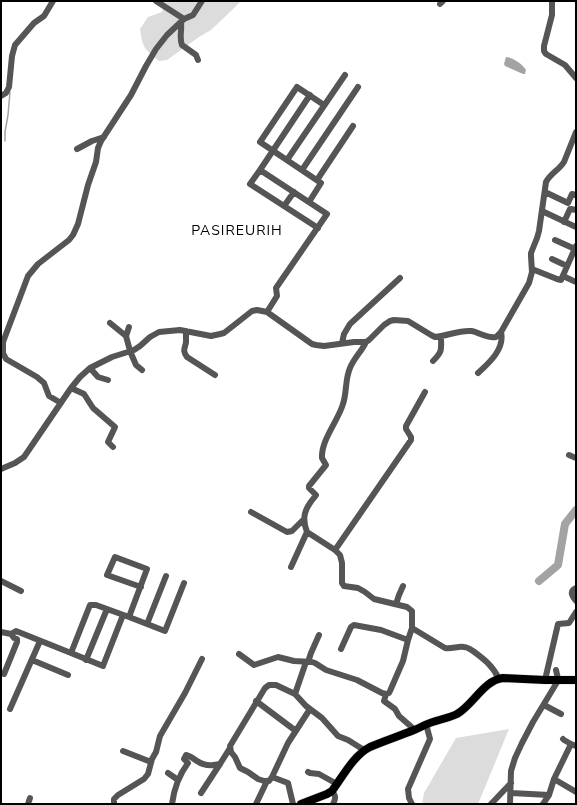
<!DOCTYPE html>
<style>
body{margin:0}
#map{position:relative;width:577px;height:805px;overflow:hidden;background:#fff;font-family:"Nunito Sans",sans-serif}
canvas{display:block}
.frame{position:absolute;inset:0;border:2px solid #000;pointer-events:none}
</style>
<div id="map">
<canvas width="577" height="805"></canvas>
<div class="frame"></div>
</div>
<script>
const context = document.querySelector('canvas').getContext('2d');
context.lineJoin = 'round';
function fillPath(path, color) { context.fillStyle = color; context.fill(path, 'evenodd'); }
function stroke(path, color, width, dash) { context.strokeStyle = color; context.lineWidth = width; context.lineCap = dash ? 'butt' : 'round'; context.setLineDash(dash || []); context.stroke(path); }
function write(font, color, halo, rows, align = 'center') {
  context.font = font + ' "Nunito Sans",sans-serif'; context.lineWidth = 3; context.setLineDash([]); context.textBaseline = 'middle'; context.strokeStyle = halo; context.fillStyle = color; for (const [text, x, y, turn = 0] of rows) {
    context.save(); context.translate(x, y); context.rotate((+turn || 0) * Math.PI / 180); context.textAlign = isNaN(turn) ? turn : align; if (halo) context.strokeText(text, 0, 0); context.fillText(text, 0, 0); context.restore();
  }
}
const green = new Path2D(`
 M162,1h79l-11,11 -19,18 -12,7 -32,23 -8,1c-15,-13 -16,-12 -19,-32l8,-12 14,-5 1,-5z
 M509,729l-31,75h-56l2,-11 32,-55z`);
const water = new Path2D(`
 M506,57c8,1 16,7 20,13l-1,4h-2l-18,-8 -1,-2z`);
const stream = new Path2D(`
 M5,141v-9l3,-17 2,-23`);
const river = new Path2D(`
 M539,581l19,-16 7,-41 11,-14`);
const minor = new Path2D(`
 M156,1l28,18
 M552,1v14l-8,31v5l2,3 19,11 11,13
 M440,4l3,-3
 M181,23c1,7 -2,15 1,22l14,10 2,5
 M1,96l5,-3 3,-6 3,-31 3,-11 19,-22 10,-7 9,-15
 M77,149l15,-8 12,-4
 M287,160l58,-85
 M260,170l-10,14 68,44
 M302,170l56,-83
 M317,180l36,-54
 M545,192l23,11 4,-9 4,1
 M309,202l12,-19 -61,-41 37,-55 27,18
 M284,206l10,-14
 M542,211l34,16
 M564,222l6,-13h1l5,1
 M555,240l20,9
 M552,259l15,7
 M532,269l25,10 4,1 15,-34
 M563,276l13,6
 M267,312l10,-16 -1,-8 51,-74 -67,-44 50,-75
 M110,323l16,13
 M129,327l-3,9 4,15 6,14 6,5
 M186,331c0,4 0,8 0,11 -1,7 -4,8 1,15l28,18
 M342,343l2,-9 6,-10 50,-46
 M433,361c10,-10 8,-11 8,-25
 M90,368l8,9 10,3
 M478,373c11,-10 27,-24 23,-41
 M71,388l13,6 9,14 22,19 -7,15 5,5
 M61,403l-12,-7 -5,-13 -7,-6 -31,-18 -3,-6v-11l25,-66 10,-12 31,-24 4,-5 5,-11 10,-39 8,-23 2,-14 3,-7 30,-46 15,-29 10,-17 11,-14 17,-16 9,-4 9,-14
 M569,455l7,3
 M1,469l14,-6 9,-6 47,-69 9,-11 10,-9 22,-11 22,-7 6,-4 10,-9 9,-5 21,-2 31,6 9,-2 4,-1 28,-22 5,-1 10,2 45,32 4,1 8,1 30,-4h12l3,-2 15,-15 6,-4 4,-1 14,1 23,14 4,2c12,-1 24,-7 36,-6 8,1 16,8 25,6l5,-5 28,-49 3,-11 -1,-16v-3l6,-15 2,-7 7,-49c5,-9 13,-12 18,-20l12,-30
 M251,512l36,20 5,-1 12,-12
 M335,550l76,-110v-3l-5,-8v-3l19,-34
 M291,567l16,-35
 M1,581l20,10
 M576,588c-7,3 -4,8 0,13
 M396,604l3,-9 4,-9
 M129,617l18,7 19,-48
 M147,624l18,7 19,-48
 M412,628l33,20c7,1 13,-2 19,-1 3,0 6,2 9,4 11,8 20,15 26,28
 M1,632l10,2 5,-3 55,22 19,-48h6l33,12 18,-48 -32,-12 -8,18 34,12
 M341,649l10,-22 3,-2 27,5 27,10
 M71,653l32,13 20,-51
 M239,654l15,11 24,-8 16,4 18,1 3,1 11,7 31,10 25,13 4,1 3,-1 1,-2 13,-30 5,-21 4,-12v-17l-5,-4 -33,-8 -9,-7 -7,-4 -14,-2 -2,-3v-20l-2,-8 -5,-5 -28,-18c-4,-11 -4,-19 3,-29 2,-3 4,-5 6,-8l-7,-7v-2l17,-21 -4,-7c-1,-18 16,-37 21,-54 4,-12 2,-25 7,-36 4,-10 12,-17 16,-26
 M32,660l36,15
 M86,660l21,-51
 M308,662l3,-9 8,-18
 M556,670l2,9
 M4,674l13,-32v-3l-3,-1 -3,-4
 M545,680l13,-56 11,-1 7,-11
 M295,694l11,-32
 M386,694l-2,7 11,8 4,7 16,14
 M256,701l40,30
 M544,705l17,9
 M10,709l30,-68
 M310,709l-22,34 -16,34 -3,4h-5l-6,-2 -10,-7 -8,-4 -5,-11 -4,-5 -1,-6 35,-58 4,-3h7l19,9 11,12 16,12 16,18 10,4 16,10
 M563,739l1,1 7,4
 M123,751l28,11
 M308,772l2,1 9,1 18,10
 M168,773l10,7
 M272,777l16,6 5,21
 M554,779l22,13
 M332,791c4,5 4,7 1,13
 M201,793l19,-29
 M511,793l38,2 5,-16 17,-35 5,2
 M28,804l2,-6
 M114,804v-5l4,-4 26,-16 4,-5 4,-15 4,-7 4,-16 25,-43 17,-34
 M172,804c2,-15 7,-29 16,-41l-4,-4 2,-4c4,1 7,3 11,6 7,5 15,5 23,3l10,-16
 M256,804l11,-23
 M412,804l-3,-6 -1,-9 22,-50 -4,-15
 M491,804l20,-21
 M510,804l1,-33 4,-13 7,-15 11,-21 26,-43
 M543,804l6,-9`);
const major = new Path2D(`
 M301,804l26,-10 5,-3c11,-15 22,-36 38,-44 14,-6 29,-11 44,-17 3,-1 7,-3 11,-5 10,-5 22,-6 32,-11 16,-9 27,-34 46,-36l42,2h31`);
const quarterNames = [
 ["PASIREURIH",237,232]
];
fillPath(green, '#dcdcdc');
fillPath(water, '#a3a3a3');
stroke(stream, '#a3a3a3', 1.5);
stroke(river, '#a3a3a3', 8);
stroke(major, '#dbdbdb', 9);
stroke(minor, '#555', 6);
stroke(major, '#000', 8);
context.letterSpacing = '1px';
write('14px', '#000', '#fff', quarterNames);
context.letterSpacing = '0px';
</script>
